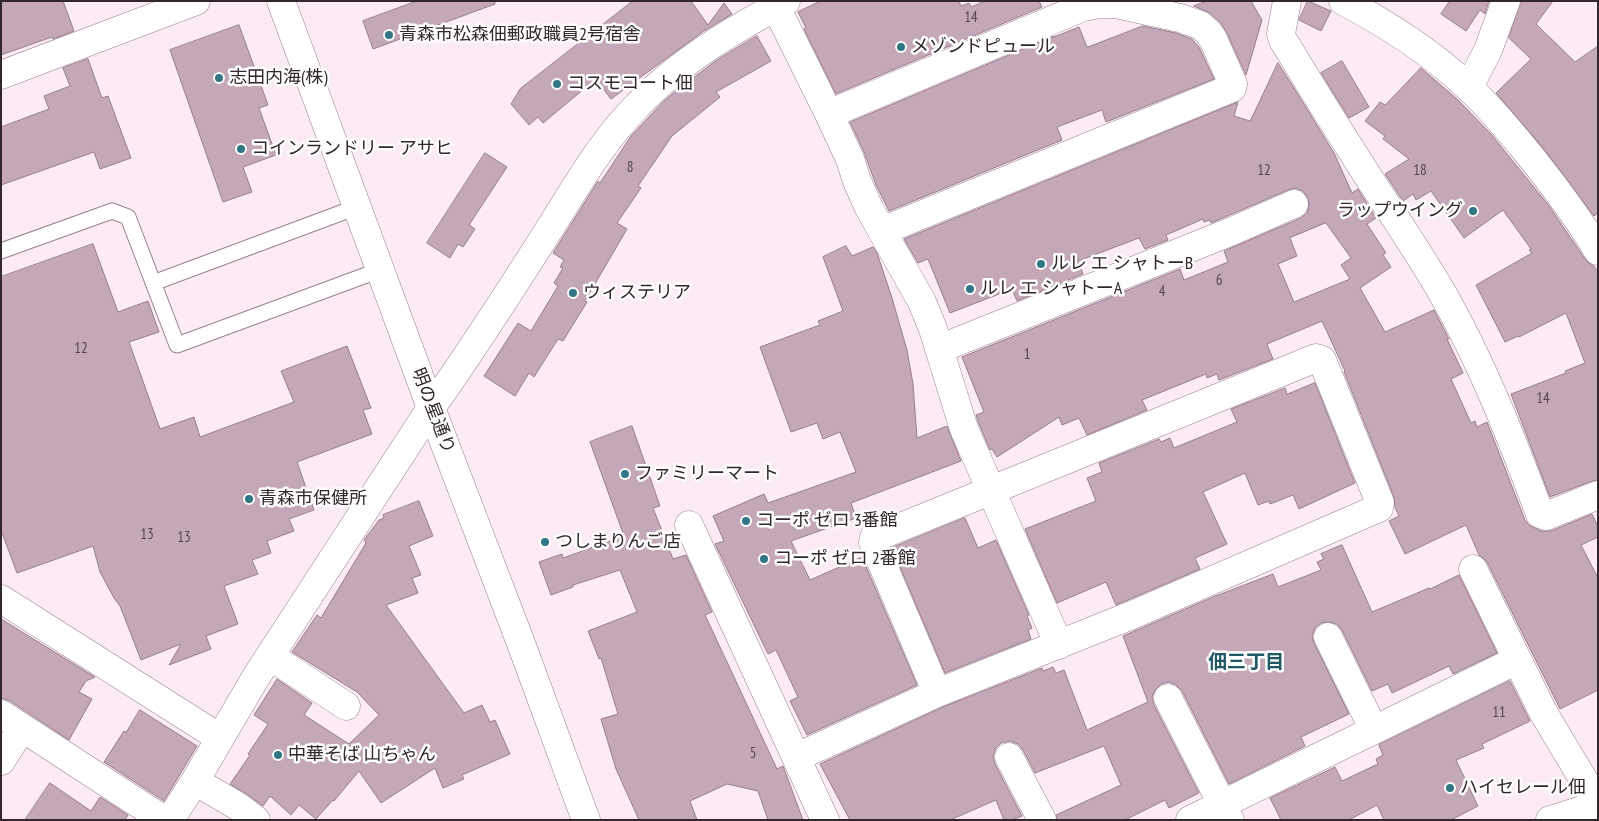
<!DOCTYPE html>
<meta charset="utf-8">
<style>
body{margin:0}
#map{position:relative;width:1599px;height:821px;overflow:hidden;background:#fcebf4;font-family:"PT Sans Narrow",sans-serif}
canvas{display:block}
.frame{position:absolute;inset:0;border:2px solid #31272d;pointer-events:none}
</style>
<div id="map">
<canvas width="1599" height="821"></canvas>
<div class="frame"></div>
</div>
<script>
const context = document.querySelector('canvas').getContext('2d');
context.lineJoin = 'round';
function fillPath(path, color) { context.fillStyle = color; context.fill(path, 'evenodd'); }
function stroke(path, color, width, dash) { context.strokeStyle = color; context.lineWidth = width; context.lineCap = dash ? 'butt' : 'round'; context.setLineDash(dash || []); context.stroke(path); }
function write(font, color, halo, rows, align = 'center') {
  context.font = font + ' "PT Sans Narrow","Noto Sans JP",sans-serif'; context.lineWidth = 5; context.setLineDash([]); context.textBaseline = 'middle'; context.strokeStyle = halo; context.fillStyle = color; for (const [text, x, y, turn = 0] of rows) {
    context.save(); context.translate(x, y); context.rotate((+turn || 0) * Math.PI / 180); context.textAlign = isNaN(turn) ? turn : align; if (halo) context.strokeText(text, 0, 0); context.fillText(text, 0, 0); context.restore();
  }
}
const building = new Path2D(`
 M1,1h62l11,30 -21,8 -1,-2 -51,18z
 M417,1h78v3l-122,45 -10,-28z
 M633,1h58l17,24 16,-22 8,11 -28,17 1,-1 -94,69 -15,-20 -53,44 -5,-6 -9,8 -18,-21 9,-15z
 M821,1h138l2,5 8,-3 2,4 14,-6h54l3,6 -206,87 -32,-65 2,-1 -8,-16z
 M1207,1h44l11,19 -16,55 -19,-42 -6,-10 -11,-10 -16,-7z
 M1308,1l23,10 -10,20 -22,-11z
 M1450,1h39l-4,13 -5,-4 -14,21 -25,-17z
 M1521,1h32l-17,23 39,38 23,-16v167l-4,3 -50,-67 -48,-56 35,-34 -22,-21z
 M239,25l29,80 -9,3 17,47 -33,12 9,25 -29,10 -53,-152z
 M1143,26l33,7 16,6 7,8 15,32 -108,43 -4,-12 -45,17 5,13 -173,71 -13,-26 -12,-33 -14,-30 204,-86v1l25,-10 8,20z
 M757,36l14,25 -55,31 4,5 -48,39 -34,50 3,2 -24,35 10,6 -42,72 2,1 -24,39 -5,-2 -24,38 -5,-4 -14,23 -31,-20 34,-53 13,8 27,-45 -4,-3 9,-15 -3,-1 4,-7 -11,-7 45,-72 2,2 31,-47 33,-35 17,-14 36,-27z
 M88,59l14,39 6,-2 23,62 -31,11 -6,-17 -93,33v-58l48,-18 -5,-13 26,-10 -7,-18z
 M1342,61l27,46 -20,11 -28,-45z
 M1278,63l16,25 -1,1 1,-1 40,65 18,40 6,-4 18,29 -9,6 19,29 -3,2 8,12 -31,21 25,44 49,-22 15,29h-2l16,34 -12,6 20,44 4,-2 2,6 10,-5 38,98 4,5 12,6h10l41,-17 6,13v10l-17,8 17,33v112l-38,19 -73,-147 -8,-7 -13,-30 -61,29 -16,-33 10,-5 -4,-9 -1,-10 -50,-125 1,-1 -23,-50 -55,23 6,15 -54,21 -2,-6 -10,4 -1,-4 -64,26 5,10 -60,25 -8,-17 -17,7 -3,-8 -62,40 -5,-8 -2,1 -11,-26 -3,-9 8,-3 -22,-55 218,-88 4,11 44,-18 -4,-11 77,-33 6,-5 2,-7 -1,-8 -5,-7 -8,-3 -7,2 -77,33 -1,-3 -6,2 -1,-3 -37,16 2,5 -23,9 -6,-11 -61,23 5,13 -66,27 -5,-12 -62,24 -22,-54 -10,4 -14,-24 334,-137 -4,14 16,5zM1326,223l25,35 -10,7 9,14 -56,23 -16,-38 19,-8 -7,-18z
 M1421,68l36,31 34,35 58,72 36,53 5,5 4,2 4,6v208l-6,1 -42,16 -39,-103 55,-21 -1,-2 20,-8 -19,-50 -47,24 -1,-1 -13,6 -29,-57 56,-32 -3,-3 2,-1 -28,-39 -39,28 -33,-47 -15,9 -3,-6 -10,7 -18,-27 24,-15 -26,-20 2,-3 -20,-15 15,-19 5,3z
 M485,153l22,14 -38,58 6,4 -12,18 -5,-3 -8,14 -23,-15z
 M93,244l25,68 30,-11 11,31 -30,10 31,87 34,-12 6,20 94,-35 -13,-31 66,-25 24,62 -8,2 9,24 -75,28 17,48 -25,9 5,12 -27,10 4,12 -19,7 6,14 -34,12 14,38 -32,12 5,13 -42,16 12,-21 -40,16 -21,-54 -6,-8 -14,-26 -7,-26 -76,27 -16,-43v-253z
 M846,246l6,10 21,-9 4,6 15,45 15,52 6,34 4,54 30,-12 14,35 -110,42 5,15 -65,23 19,39 52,-23 55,128 -110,50 -17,-34 8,-4 -22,-47 -8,4 -53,-110 9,-3 -11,-25 51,-22 4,9 88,-31 -16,-40 -17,7 -6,-16 -26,9 -31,-85 60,-22 -2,-4 25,-10 -20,-54z
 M1315,383l40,100 -56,26 -6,-14 -23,9 -1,-3 -11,4 -13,-32 -42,19 24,52 -32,14 5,11 -84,36 -10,-23 -49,21 -32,-74 71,-28 -9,-23 15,-6 -3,-9 60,-24 2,3 9,-4 4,10 63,-26 -6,-13 54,-21 2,6z
 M632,426l28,80 -7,2 20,51 13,-4 26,57 -7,3 72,154 6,-3 20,54h-35l-10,-29 -31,-7 -37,17 7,19h-58l-23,-51 -15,-50 17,-5 -17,-56 -2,1 -11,-28 49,-19 -17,-42 -47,15v2l-22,8 -12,-33 23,-8 1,4 61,-22 -34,-94z
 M419,501l14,35 -24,10 12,29 -9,3 6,15 -32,12 78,108 18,-8 8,17 5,-2 15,34 -48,21 2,4 -21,9 -8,-20 -54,35 -22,-32 -25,30 -1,-1 -17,19 -17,-14 -8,10 -21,-19 -7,10 -16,-12 -17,-10 20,-29 -2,-1 20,-30 -14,-9 23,-36 35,24 -8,12 45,29 30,-29 -22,-23 -65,-40 25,-37 4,3 45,-75 -2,-3 15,-20 5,-2 -1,-3z
 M965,518l13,30 18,-8 33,75 -2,1 5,12 -4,2 3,9 -86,34 -53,-125z
 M1342,545l30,67 57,-24 1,1 29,-14 38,78 -44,21 -4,-8 -57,27 -4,-9 -16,7 -30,-61 -5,-6 -8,-2 -8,1 -6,5 -3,8 2,7 35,71 -48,23 4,9 -76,38 -47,-93 -6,-6 -7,-3 -8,2 -6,6 -3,7 2,8 45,88 -30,15 -4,-8 -40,20h-68l-1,-5 65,-30 -17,-39 -69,27 -12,-23 -5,-6 -8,-3 -9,2 -5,5 -3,8 2,8 27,52 -10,4h-8l-8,-20 -46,20h-100l-30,-56 123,-57 99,-39 1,3 10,-4 3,6 8,-3 23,60 61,-28 -25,-66 90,-39 60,-23 5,13 43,-17 -4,-8 7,-3 -3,-5z
 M1,619l94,58 -9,4 -7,11 13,7 -23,41 -59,-39 -9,-3z
 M1510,681l20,40 -48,23 2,4 -28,12 22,46 -27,14h-67l-7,-15 -28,15h-68l-11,-22 65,-31 7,14 36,-17 -2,-5 7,-4 -4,-10z
 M140,710l57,36 -33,55 -60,-39 20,-31 2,1z
 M50,783l41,28 9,-14 28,18 -3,5h-100z`);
const lane = new Path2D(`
 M1,251l111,-40 16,6 49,128 203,-75
 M153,283l204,-76`);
const street = new Path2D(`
 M1287,1l-6,33 2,6c27,45 55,90 84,135 26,40 53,79 77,121 39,69 68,143 96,218l6,2 52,-21
 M1343,1c44,23 89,52 125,86 20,18 37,39 54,59 27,33 54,68 76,105
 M776,7l53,107 21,45 7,22 12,27 53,94 11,27 31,100 95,216
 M1,75l195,-74
 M1469,87l19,-37 18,-49
 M829,114l254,-107 17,-3h16l64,14 20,7 8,7 5,7 20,45 -1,4 -350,143
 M939,349l291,-117 64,-28
 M689,525l136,295
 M1473,569l70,143 55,92
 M1,599l219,139
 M1328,637l46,93
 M270,656l76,50
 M1168,698l62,122
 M1,714l163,106
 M797,757l140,-64 195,-78 247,-107 1,-5 -58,-143 -6,-2 -442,180 -1,4 64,151
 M1009,757l33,63
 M1,761l21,-33
 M195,781l44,26 17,13
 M170,820l25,-39 61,-104 175,-269c42,-59 81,-120 119,-180 27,-43 52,-87 88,-123 40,-43 97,-76 148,-104
 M1190,820l327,-160
 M1550,820l32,-10 16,-2`);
const secondary = new Path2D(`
 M281,1l150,407 91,238 64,174`);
const markers = [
 [389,35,5,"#307683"],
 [901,47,5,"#307683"],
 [219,78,5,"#307683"],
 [557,84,5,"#307683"],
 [241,149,5,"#307683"],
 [1473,211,5,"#307683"],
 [1041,264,5,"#307683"],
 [970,289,5,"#307683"],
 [573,293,5,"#307683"],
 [625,474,5,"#307683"],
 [249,499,5,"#307683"],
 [746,521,5,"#307683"],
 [545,542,5,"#307683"],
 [764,559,5,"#307683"],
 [278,755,5,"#307683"],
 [1450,788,5,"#307683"]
];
const numberNames = [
 ["14",971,18],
 ["8",630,168],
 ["12",1264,171],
 ["18",1420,171],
 ["6",1219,281],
 ["4",1162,292],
 ["12",81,349],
 ["1",1027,355],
 ["14",1543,399],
 ["13",147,535],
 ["13",184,538],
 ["11",1499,713],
 ["5",753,754]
];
const poiNames = [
 ["青森市松森佃郵政職員2号宿舎",399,35],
 ["メゾンドピュール",911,47],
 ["志田内海(株)",229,78],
 ["コスモコート佃",567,84],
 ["コインランドリー アサヒ",251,149],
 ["ラップウイング",1463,211,"right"],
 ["ルレ エ シャトーB",1051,264],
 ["ルレ エ シャトーA",980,289],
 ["ウィステリア",583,293],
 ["ファミリーマート",635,474],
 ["青森市保健所",259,499],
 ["コーポ ゼロ 3番館",756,521],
 ["つしまりんご店",555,542],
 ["コーポ ゼロ 2番館",774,559],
 ["中華そば 山ちゃん",288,755],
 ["ハイセレール佃",1460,788]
];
const streetNames = [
 ["明の星通り",433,411,69]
];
const neighbourhoodNames = [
 ["佃三丁目",1246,663]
];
fillPath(building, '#c4a8b7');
stroke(building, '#987e8c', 1);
stroke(lane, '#9a808e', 17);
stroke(street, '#9a808e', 29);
stroke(secondary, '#9a808e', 29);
stroke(lane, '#fff', 15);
stroke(street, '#fff', 28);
stroke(secondary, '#fff', 28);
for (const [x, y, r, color] of markers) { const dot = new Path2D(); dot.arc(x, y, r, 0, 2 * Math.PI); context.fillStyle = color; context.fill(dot); stroke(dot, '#fdfdfd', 2); }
write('15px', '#564750', null, numberNames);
write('18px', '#31272d', '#fdfdfd', poiNames, 'left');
write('18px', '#31272d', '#fdfdfd', streetNames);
write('bold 19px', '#205963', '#fdfdfd', neighbourhoodNames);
</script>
